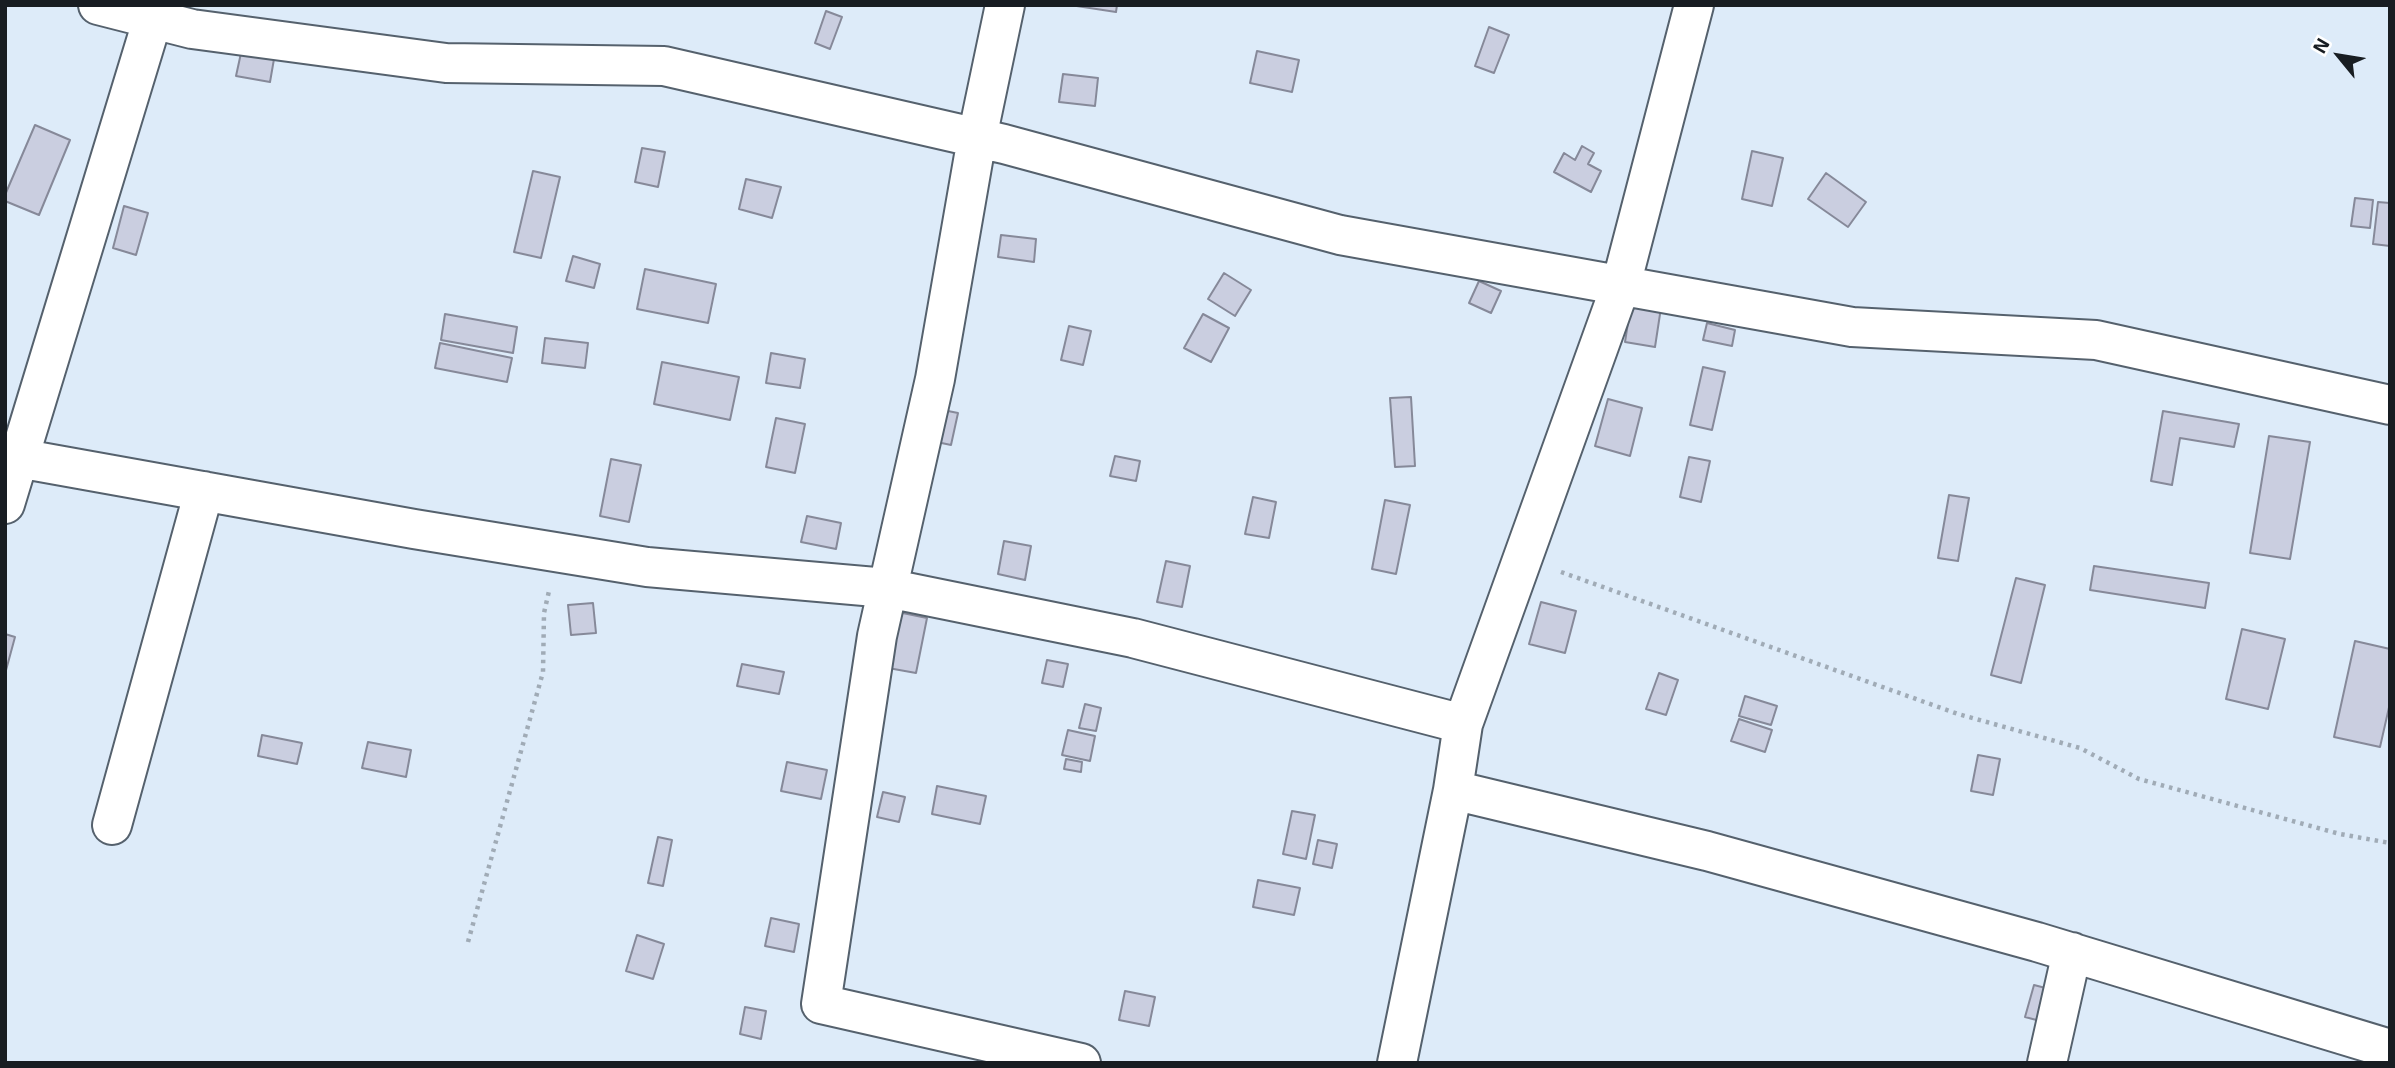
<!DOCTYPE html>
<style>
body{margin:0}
#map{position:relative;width:2395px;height:1068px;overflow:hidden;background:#ddebf9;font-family:"Exo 2",sans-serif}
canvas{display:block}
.frame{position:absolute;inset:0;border:7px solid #181d22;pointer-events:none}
.north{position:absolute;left:2304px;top:21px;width:70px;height:70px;-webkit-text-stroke:5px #fff;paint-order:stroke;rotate:300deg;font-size:19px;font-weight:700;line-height:28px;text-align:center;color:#181d22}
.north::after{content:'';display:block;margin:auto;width:24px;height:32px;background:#181d22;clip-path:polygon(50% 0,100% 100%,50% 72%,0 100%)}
</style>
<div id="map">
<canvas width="2395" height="1068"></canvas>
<div class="frame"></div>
<div class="north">N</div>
</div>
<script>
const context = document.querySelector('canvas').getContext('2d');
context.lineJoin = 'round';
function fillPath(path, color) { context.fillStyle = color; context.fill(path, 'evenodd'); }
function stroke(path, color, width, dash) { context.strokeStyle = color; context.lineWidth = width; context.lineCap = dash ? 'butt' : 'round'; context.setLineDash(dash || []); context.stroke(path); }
const building = new Path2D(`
 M1070,5h47l-1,7z
 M826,11l16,6 -12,32 -15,-6z
 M1489,27l20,8 -15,38 -19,-7z
 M1257,51l42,9 -7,32 -42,-9z
 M241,53l33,6 -4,23 -34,-6z
 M1063,74l35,4 -3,28 -36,-4z
 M35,125l35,15 -31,75 -34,-14v-6z
 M1582,146l12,7 -6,11 13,7 -10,21 -37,-20 10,-19 11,7z
 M642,148l23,4 -7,35 -23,-5z
 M1752,151l31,7 -11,48 -30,-7z
 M533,171l27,6 -19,81 -27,-6z
 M1826,173l40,29 -18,25 -40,-28z
 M746,179l35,8 -9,31 -33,-9z
 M2355,198l18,2 -3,28 -19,-2z
 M2378,202l12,1v43l-17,-2z
 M124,206l24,7 -12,42 -23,-7z
 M1001,235l35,4 -2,23 -36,-5z
 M573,256l27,8 -6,24 -28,-7z
 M645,269l71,15 -8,39 -71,-14z
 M1224,273l27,17 -16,26 -27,-17z
 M1479,281l22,10 -10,22 -22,-10z
 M1632,297l30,4 -7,46 -30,-5z
 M445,314l72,13 -4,26 -72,-13z
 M1203,314l26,14 -18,34 -27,-14z
 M1707,323l28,7 -3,16 -29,-6z
 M1069,326l22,5 -8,34 -22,-5z
 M545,338l43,5 -3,25 -43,-5z
 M440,343l72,15 -5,24 -72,-14z
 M771,353l34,6 -5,29 -34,-5z
 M662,362l77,15 -9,43 -76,-16z
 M1703,367l22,5 -13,58 -22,-5z
 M1411,397l4,69 -20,1 -5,-69z
 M1608,399l34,9 -12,48 -35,-10z
 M938,409l20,4 -7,32 -19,-4z
 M2163,411l76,13 -5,23 -54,-9 -8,47 -21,-4z
 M776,418l29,6 -10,49 -29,-6z
 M2269,436l41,6 -20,117 -40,-6z
 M1115,456l25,5 -4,20 -26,-5z
 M1689,457l21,4 -9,41 -21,-5z
 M611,459l30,6 -12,57 -29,-6z
 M1949,495l20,3 -11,63 -20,-3z
 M1253,497l23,5 -7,36 -24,-4z
 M1385,500l25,5 -14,69 -24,-5z
 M807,516l34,7 -5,26 -35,-7z
 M1004,541l27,5 -6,34 -27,-6z
 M1166,561l24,5 -8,41 -25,-5z
 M2094,566l115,17 -4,25 -115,-18z
 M2016,578l29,7 -24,98 -30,-8z
 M1541,602l35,9 -11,42 -36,-9z
 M593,603l3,30 -25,2 -3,-30z
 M888,610l39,8 -11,55 -39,-7z
 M2242,629l43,10 -17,70 -42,-10z
 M5,634l10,3 -10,37z
 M2355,641l35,8v54l-10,44 -46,-10z
 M1047,660l21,4 -5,23 -21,-4z
 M742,664l42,8 -5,22 -42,-8z
 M1659,673l19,7 -12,35 -20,-6z
 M1745,696l32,10 -6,19 -32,-9z
 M1085,704l16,4 -5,23 -17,-3z
 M1739,719l33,11 -7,22 -34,-11z
 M1068,730l27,6 -5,25 -28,-6z
 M262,735l40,8 -5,21 -39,-8z
 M368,742l43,8 -5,27 -44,-9z
 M1978,755l22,4 -7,36 -22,-4z
 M1066,759l16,3 -1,10 -17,-3z
 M787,762l40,8 -6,29 -40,-8z
 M937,786l49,10 -6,28 -48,-10z
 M883,792l22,5 -6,25 -22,-5z
 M1292,811l23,4 -9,44 -23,-5z
 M658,837l14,3 -9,46 -15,-3z
 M1318,840l19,4 -5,24 -19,-4z
 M1258,880l42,8 -6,27 -41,-8z
 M771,918l28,6 -5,28 -29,-6z
 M637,935l27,9 -11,35 -27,-8z
 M2034,985l23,6 -9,32 -23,-6z
 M1125,991l30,6 -6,29 -30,-6z
 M745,1007l21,4 -5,28 -21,-5z`);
const path = new Path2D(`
 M1561,572l397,142 122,34 59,31 201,55 50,9
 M468,942l75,-270 1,-59 5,-22`);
const minor = new Path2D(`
 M98,5l94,24 254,34 218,3 340,78 336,91 512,92 244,13 294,65
 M1005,5l-28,133 -42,241 -58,257 -56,368 260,59
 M18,458l396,71 233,38 240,21 246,50 330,86
 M5,504l152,-499
 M1453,790l254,61 330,91 353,107
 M112,825l92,-334
 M1397,1063l56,-273 10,-66 158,-439 73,-280
 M2047,1063l25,-111`);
fillPath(building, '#cacee0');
stroke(building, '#868999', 2);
stroke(minor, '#55616d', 42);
stroke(path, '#a0abb6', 4.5, [3.5, 5]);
stroke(minor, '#fff', 38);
</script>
